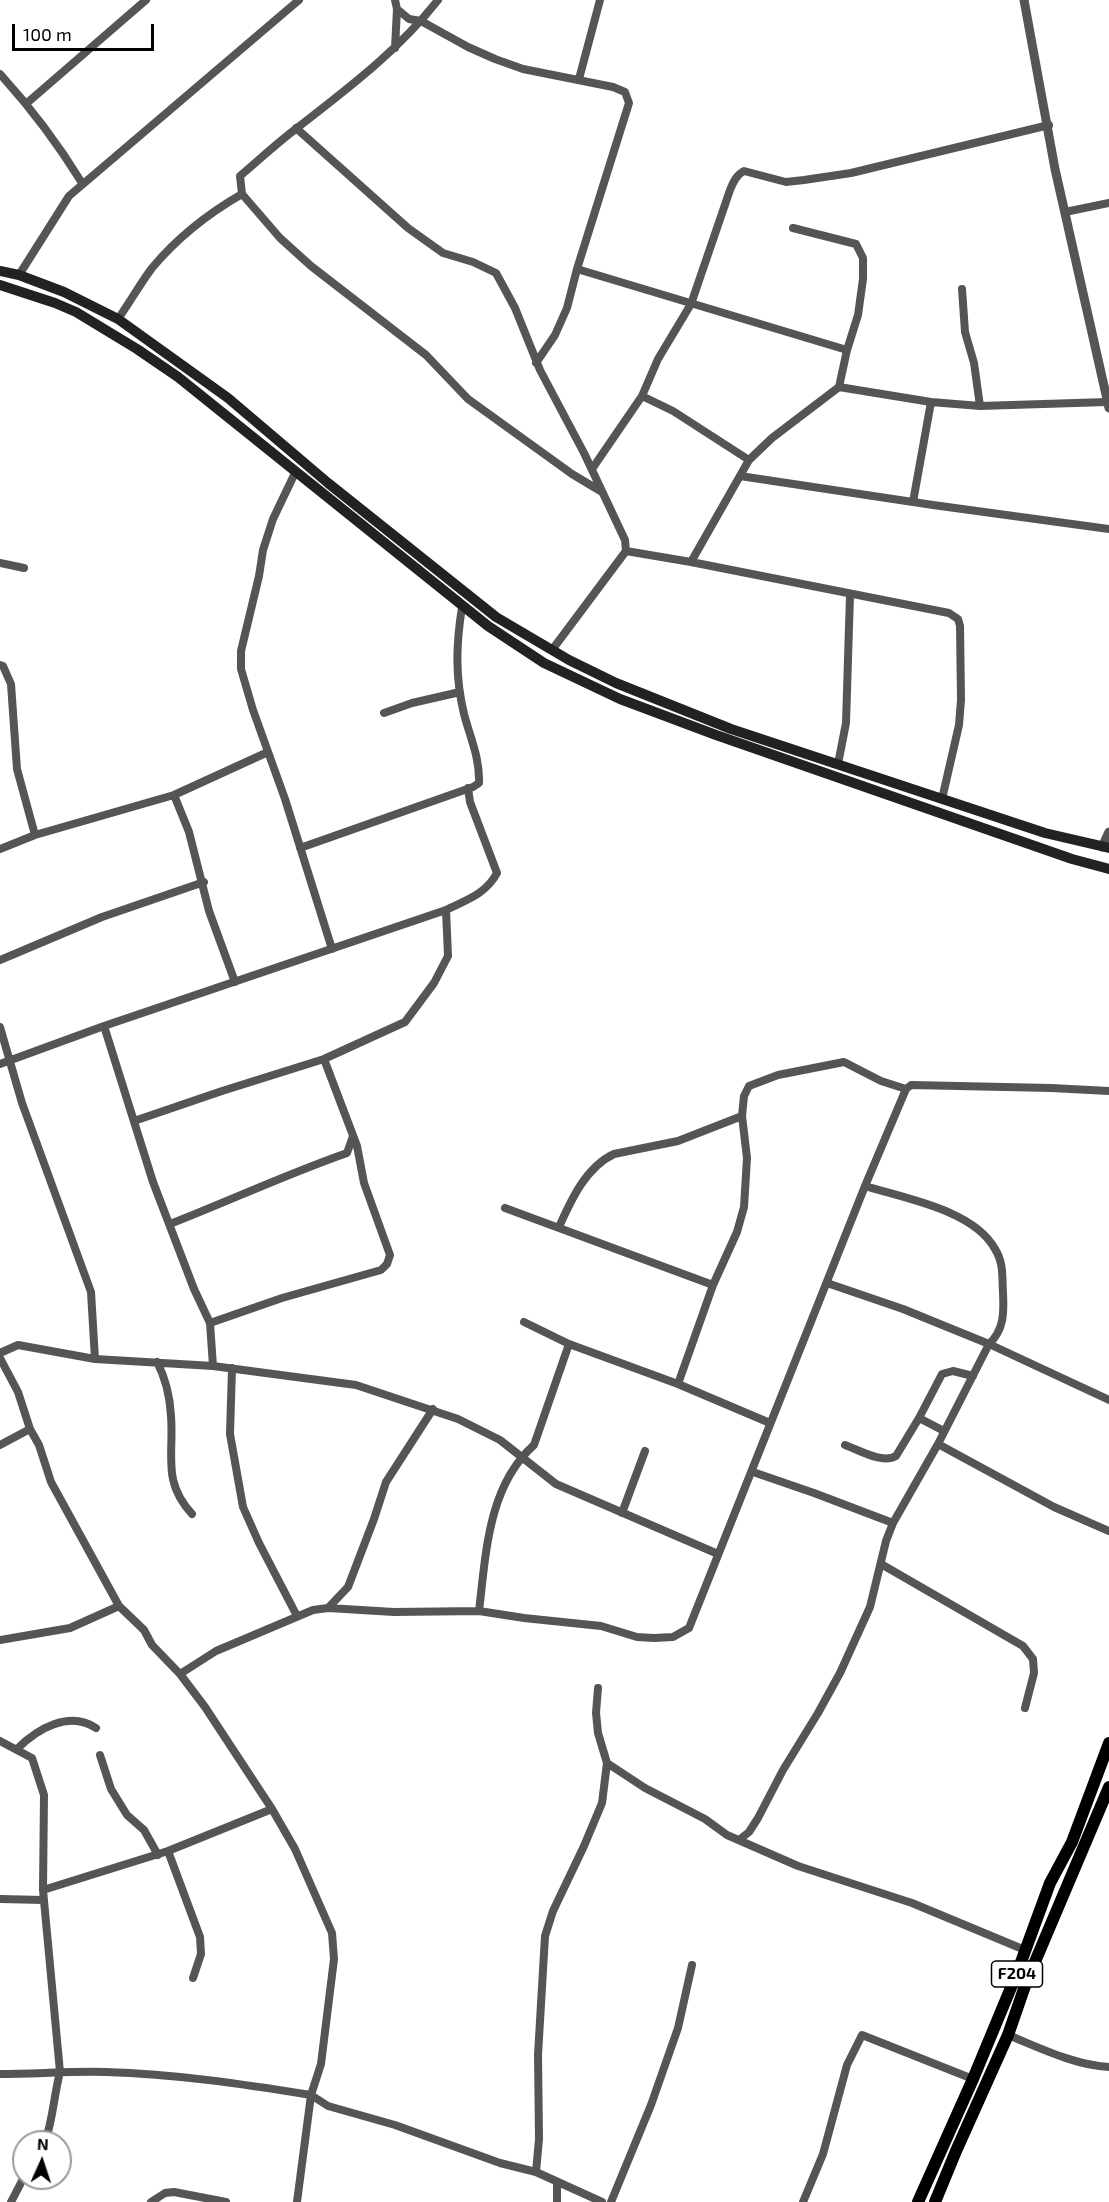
<!DOCTYPE html>
<style>
body{margin:0}
#map{position:relative;width:1109px;height:2202px;overflow:hidden;background:#fff;font-family:"Exo 2",sans-serif}
canvas{display:block}
.north{position:absolute;left:12px;top:2130px;width:60px;height:60px;box-sizing:border-box;background:#fff;border:2px solid #999;border-radius:50%;rotate:3deg;font-size:16px;font-weight:700;line-height:24px;text-align:center;color:#000}
.north::after{content:'';display:block;margin:auto;width:21px;height:27px;background:#000;clip-path:polygon(50% 0,100% 100%,50% 72%,0 100%)}
.scale{position:absolute;left:12px;top:24px;width:142px;height:27px;box-sizing:border-box;border:3px solid #000;border-top:0;padding-left:8px;font-size:18px;line-height:21px;white-space:nowrap;color:#000;-webkit-text-stroke:4px #fff;paint-order:stroke}
</style>
<div id="map">
<canvas width="1109" height="2202"></canvas>
<div class="north">N</div>
<div class="scale">100 m</div>
</div>
<script>
const context = document.querySelector('canvas').getContext('2d');
context.lineJoin = 'round';
function stroke(path, color, width, dash) { context.strokeStyle = color; context.lineWidth = width; context.lineCap = dash ? 'butt' : 'round'; context.setLineDash(dash || []); context.stroke(path); }
function write(font, color, halo, rows, align = 'center') {
  context.font = font + ' "Exo 2",sans-serif'; context.lineWidth = 6; context.setLineDash([]); context.textBaseline = 'middle'; context.strokeStyle = halo; context.fillStyle = color; for (const [text, x, y, turn = 0] of rows) {
    context.save(); context.translate(x, y); context.rotate((+turn || 0) * Math.PI / 180); context.textAlign = isNaN(turn) ? turn : align; if (halo) context.strokeText(text, 0, 0); context.fillText(text, 0, 0); context.restore();
  }
}
const minor = new Path2D(`
 M397,9l12,10 12,2 47,26 27,12 28,10 90,18 12,5 4,11 -52,166 -10,39 -12,27 -19,28
 M395,48l2,-39 -2,-9
 M0,74c31,34 58,70 82,109
 M579,79l21,-79
 M27,103l119,-103
 M296,128l112,100 35,25 30,9 23,11 19,35 25,62 44,83 41,87 1,11 -74,99
 M242,194l38,44 31,28 115,89 42,44 104,75 30,18
 M1065,212l44,-9
 M577,269l270,81
 M19,275l50,-79 230,-196
 M962,289l3,43 9,31 6,43
 M118,319c12,-17 22,-35 34,-51 25,-30 57,-55 90,-74l-2,-18c19,-16 37,-33 57,-48 50,-39 101,-77 141,-128
 M839,387l92,15 49,4 127,-4
 M749,460l-76,-49 -31,-15 16,-37 33,-55 39,-114c3,-7 6,-15 14,-19l42,11 18,-2 47,-7 198,-48
 M592,469l50,-73
 M295,473l-22,46 -10,31 -4,26 -18,75v18l12,41 32,89 47,150
 M740,476l193,29 176,24
 M913,502l18,-100
 M626,551l65,11 258,51 9,6 2,7 1,74 -2,25 -17,74
 M691,562l58,-102 23,-22 67,-51 8,-37 11,-35 5,-36v-21l-7,-14 -63,-16
 M0,563l24,5
 M0,665l3,1 8,18 6,85 18,66
 M384,713l28,-10 48,-11
 M838,764l8,-41 4,-128
 M174,795l15,37 20,79 26,71
 M300,848l173,-61 6,-4c1,-25 -9,-46 -15,-69 -9,-38 -8,-69 -2,-107
 M0,849l35,-14 139,-40 94,-43
 M0,960l102,-43 102,-35
 M104,1026l49,156 41,107 16,34 3,43
 M0,1027l22,76 69,189 4,67
 M0,1064l104,-38 342,-116c20,-10 40,-16 51,-37l-27,-71 -2,-14
 M134,1121l88,-30 102,-32 81,-37 29,-39 14,-27 -2,-46
 M505,1208l208,77
 M170,1224c59,-23 117,-50 177,-71l6,-17
 M559,1227c12,-27 27,-60 55,-73l64,-13 64,-25
 M827,1283l76,26 86,35 120,56
 M524,1322l45,22 109,40 92,39
 M210,1323l72,-25 99,-28 6,-6 3,-9 -26,-72 -7,-37 -33,-87
 M0,1353l18,-8 77,14 118,7 143,19 102,34 42,21 56,44 162,70
 M0,1358l18,34 12,37 9,16 12,37 68,124 25,24 8,15 28,29 25,33 67,102 23,40 37,84 2,26 -13,105 -10,31 -14,107
 M157,1362c9,17 13,36 14,54 3,39 -9,66 21,98
 M232,1368l-2,66 13,73 16,36 38,73
 M678,1384l35,-99 24,-53 7,-25 3,-49 -5,-42 2,-20 5,-10 29,-11 66,-13 37,19 25,8
 M919,1418l25,13
 M938,1444l116,63 55,24
 M0,1445l30,-16
 M845,1445c14,5 37,19 51,11l23,-38 23,-44 11,-3 20,5
 M753,1472l61,21 79,30
 M622,1513l23,-62
 M881,1564l142,82 10,13 1,14 -9,35
 M328,1608l20,-21 26,-68 12,-37 47,-73
 M479,1611c7,-58 9,-125 55,-166l35,-101
 M0,1640l70,-12 49,-22
 M180,1674l36,-23 97,-41 15,-2 66,4 85,-1 45,7 77,8 36,11 17,1 19,-1 16,-9 176,-442 41,-97 5,-4 140,3 58,3
 M0,1741l32,17 12,37 -1,95 17,182c-6,23 -7,47 -15,70
 M17,1749c20,-20 52,-39 79,-21
 M100,1755l11,34 16,26 17,15 14,25
 M607,1763l38,25 60,31 22,16 71,31 114,37 113,47
 M739,1840l10,-8 9,-14 25,-48 35,-57 22,-40 30,-66 16,-66 7,-18 45,-79 51,-100c15,-14 15,-31 14,-51 -1,-15 1,-30 -8,-44 -21,-39 -91,-51 -130,-63
 M168,1851l32,86 1,17 -8,24
 M43,1890l125,-39 104,-42
 M0,1899l44,1
 M1008,2035c32,13 66,30 101,32
 M0,2074c35,0 70,-3 106,-2 69,2 137,12 205,23l17,11 67,19 105,38 36,9 66,30
 M536,2172l3,-33 -1,-84 7,-119 8,-25 31,-65 18,-43 5,-40 -9,-30 -2,-20 2,-25
 M557,2183v19
 M11,2202l13,-25
 M151,2202l14,-9 9,-1 52,10
 M611,2202l40,-97 27,-77 14,-63
 M803,2202l20,-48 24,-89 15,-30 111,44`);
const tertiary = new Path2D(`
 M1024,0l31,169 54,239
 M1102,847l7,-15`);
const secondary = new Path2D(`
 M0,271l19,4 45,17 54,27 110,79 100,85 168,134 73,43 47,23 115,46 314,104 64,15
 M0,285l55,18 21,9 61,37 41,28 310,249 56,37 76,36 96,36 356,124 37,10`);
const primary = new Path2D(`
 M918,2202l55,-123 44,-106 33,-90 22,-41 37,-99
 M935,2202l21,-51 52,-116 18,-52 83,-196`);
const shields = [
 [1017,1974,51]
];
const shieldNames = [
 ["F204",1017,1974]
];
stroke(minor, '#555', 8);
stroke(tertiary, '#555', 9);
stroke(secondary, '#222', 10);
stroke(primary, '#000', 12);
for (const [x, y, w] of shields) { const box = new Path2D(); box.roundRect(x - w / 2, y - 13, w, 26, 4.5); context.fillStyle = '#fff'; context.fill(box); stroke(box, '#000', 1.5); }
write('bold 16px', '#000', null, shieldNames);
</script>
